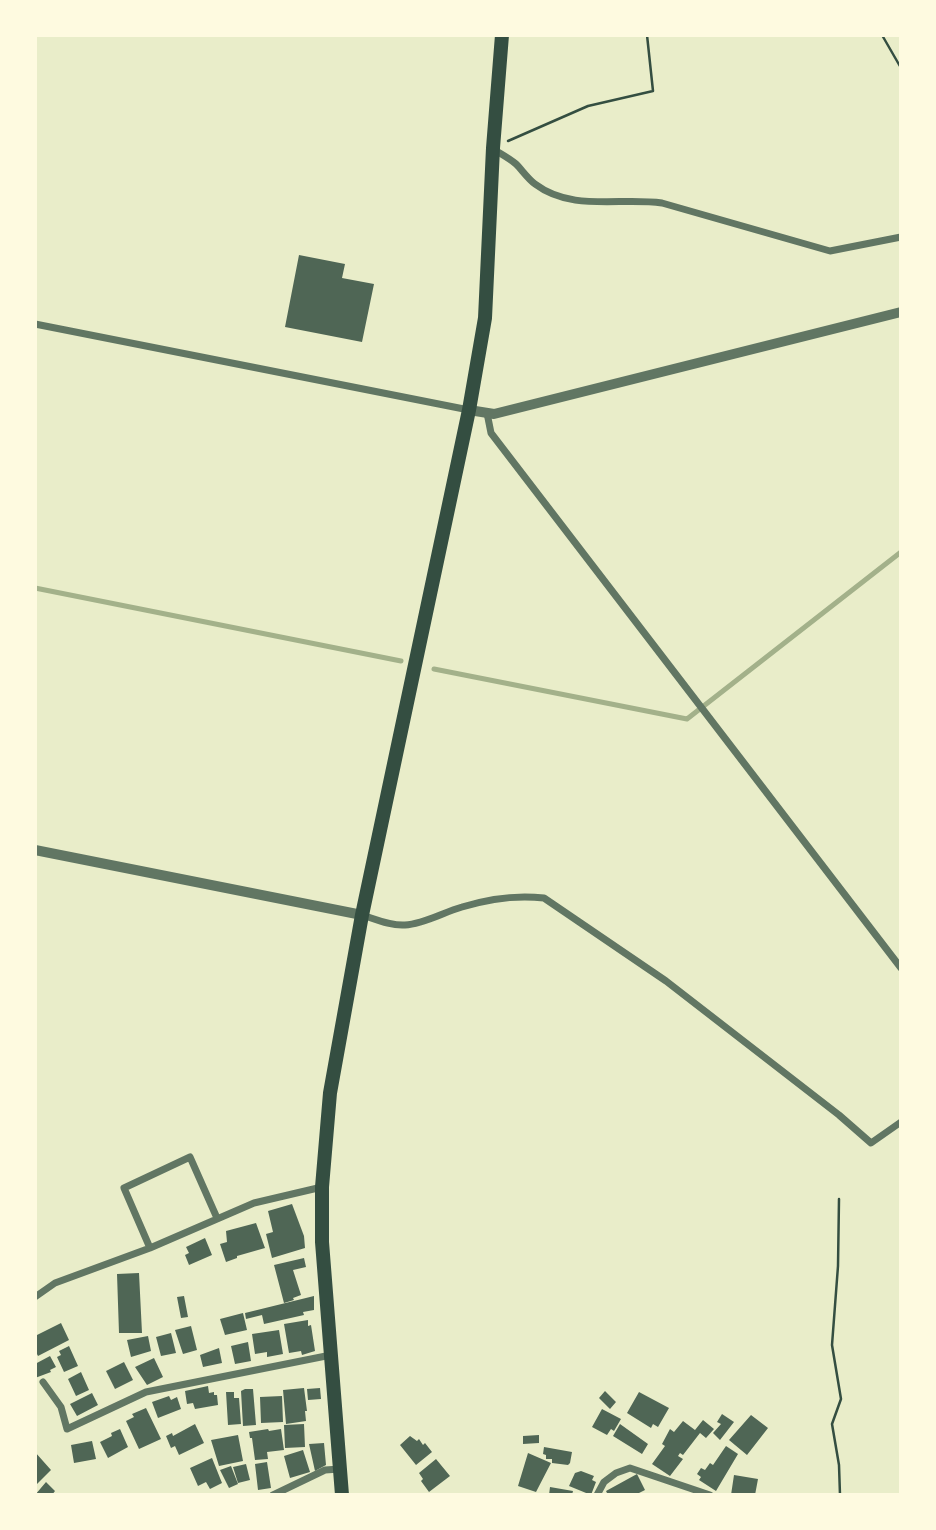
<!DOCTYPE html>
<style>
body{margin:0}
#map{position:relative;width:936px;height:1530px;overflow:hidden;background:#e9edc9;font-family:"DejaVu Sans",sans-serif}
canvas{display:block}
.frame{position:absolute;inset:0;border:37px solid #fefae0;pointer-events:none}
</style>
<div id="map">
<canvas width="936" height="1530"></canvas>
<div class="frame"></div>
</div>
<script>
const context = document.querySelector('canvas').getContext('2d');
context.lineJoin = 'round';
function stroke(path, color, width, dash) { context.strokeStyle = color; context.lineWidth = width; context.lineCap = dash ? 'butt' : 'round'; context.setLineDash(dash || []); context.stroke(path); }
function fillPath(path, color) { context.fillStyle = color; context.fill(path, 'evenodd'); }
const stream = new Path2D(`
 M35,588l366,73
 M434,669l253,50 214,-167`);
const building = new Path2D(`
 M299,255l46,9 -3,14 32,6 -12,58 -77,-15z
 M292,1204l12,32 1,12 -33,10 -6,-24 7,-2 -5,-21z
 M256,1223l9,25 -28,8v2l-11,4 -6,-18 7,-2 -1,-11z
 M205,1238l7,17 -23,10 -4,-10 4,-2 -3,-6z
 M304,1258l2,9 -13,3 8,25 -8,3 1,2 -10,3 -10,-38z
 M139,1273l3,60h-23l-2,-59z
 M184,1296l4,21 -7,1 -4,-21z
 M314,1296v14l-11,2 1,3 -40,9 -2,-9 -16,4 -1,-6z
 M243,1313l4,17 -22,5 -5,-16z
 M308,1320v6l3,-1 4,26 -13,4 -1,-4 -12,2 -5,-29z
 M61,1323l8,17 -31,16 -3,-6v-14z
 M191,1326l6,24 -14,4 -8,-24z
 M279,1330l4,24 -16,3v-5l-12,2 -3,-20z
 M171,1333l5,20 -15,3 -5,-19z
 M148,1336l3,15 -20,6 -4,-17z
 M248,1342l3,19 -16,3 -4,-18z
 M69,1346l9,20 -14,6 -7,-15 4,-2 -2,-4z
 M219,1348l3,15 -19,4 -3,-12z
 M50,1356l6,11 -6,3 1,2 -16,6v-14z
 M154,1358l9,19 -16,8 -12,-18z
 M124,1362l9,18 -18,9 -9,-18z
 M81,1372l8,18 -13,6 -8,-17z
 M208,1386l1,7 5,-1v3h3l1,10 -23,4 -2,-6 -6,1 -2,-13z
 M304,1388l3,23h-2l1,10 -20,3 -3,-34z
 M320,1388l1,11 -13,1 -1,-11z
 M245,1389h8l3,36 -13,1 -2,-35z
 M605,1391l11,11 -6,7 -11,-11z
 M226,1392h8v6h5l2,26 -13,1z
 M639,1392l30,16 -11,19 -5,-3 -2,4 -24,-15z
 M92,1393l6,12 -21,11 -7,-12z
 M169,1396l2,4 6,-3 4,12 -23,9 -6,-16z
 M282,1396l1,26 -22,1 -1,-26z
 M146,1408l15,31 -22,10 -13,-28 8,-4 -2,-3z
 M602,1409l19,10 -7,12 -3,-2 -4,6 -15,-8z
 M722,1414l12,8 -14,18 -7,-7 8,-9 -4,-2z
 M751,1415l17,13 -21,27 -18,-15z
 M703,1420l11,9 -8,9 -6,-5 -17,22 -3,-2 -2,3 5,3 -13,17 -18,-12 13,-18 -3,-2 8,-15 4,3 9,-11 12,9z
 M195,1424l9,19 -25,12 -4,-9 -4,2 -5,-12 6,-3 1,3z
 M304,1424l1,23 -20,1 -1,-23z
 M620,1424l28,20 -6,10 -29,-18z
 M120,1429l8,18 -20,11 -8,-16 12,-6 -1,-3z
 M268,1429l1,2 12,-2 3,21 -17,2 1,7 -13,1 -3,-22h-2l-1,-6z
 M238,1435l5,26 -24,5 -8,-26z
 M539,1435v8l-16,1v-8z
 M410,1436l7,5 2,-2 4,6 2,-2 7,9 -16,13 -16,-20z
 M92,1441l4,18 -22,4 -3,-18z
 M324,1443l2,22 -11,6 -6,-27z
 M726,1446l12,8 -22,37 -17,-11 2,-3 -4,-3 4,-6 4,2 5,-7 3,2z
 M544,1447l28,5 -2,11 -2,2 -16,-2v-4h-6v-4l-3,-1z
 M303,1450l7,22 -20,6 -6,-22z
 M35,1452l16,18 -16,16z
 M528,1453l23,10 -15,29 -18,-6z
 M212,1458l10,25 -12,6 -4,-7 -8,4 -8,-18z
 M436,1459l14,17 -21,16 -8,-11 2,-2 -4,-6z
 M267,1462l4,26 -13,2 -3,-26z
 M246,1464l4,16 -12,3 -5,-16z
 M231,1466l7,18 -9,4 -9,-18z
 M581,1471l13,5 -2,4 4,2 -5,13 -22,-9 6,-13z
 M637,1474l8,16 -10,5h-27l-2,-4z
 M734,1475l24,4 -3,16h-24z
 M46,1482l9,9 -3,4h-17z
 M550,1487l23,4 -1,4h-23z`);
const path = new Path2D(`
 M882,35l19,33
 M508,141l80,-35 65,-15 -6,-56
 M839,1199l-1,67 -6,79 9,54 -9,25 7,41 1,30`);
const minor = new Path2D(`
 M493,149c8,5 16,9 23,15 6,6 12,15 19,20 37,28 85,13 127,19l168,48 71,-14
 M35,324l434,86
 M487,413l4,20 410,535
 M362,915c13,4 28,11 43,10 19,-1 39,-13 57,-18 26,-8 56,-12 82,-9l122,83 173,134 32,28 30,-21
 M150,1248l-26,-60 66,-31 27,61
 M35,1297l20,-14 95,-35 104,-45 68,-16
 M43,1382l18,25 6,22 79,-37 185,-37
 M273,1495l52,-25 15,-1
 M597,1495l7,-13 12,-9 14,-5 80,27`);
const tertiary = new Path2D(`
 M469,410l25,4 407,-102
 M35,850l327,65`);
const trunk = new Path2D(`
 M342,1495l-20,-253v-55l8,-94 32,-178 107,-505 16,-92 8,-170 9,-113`);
stroke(stream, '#a3b18a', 5);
fillPath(building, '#4f6655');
stroke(path, '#344e41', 2.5);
stroke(minor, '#617663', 7);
stroke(tertiary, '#617663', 10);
stroke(trunk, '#344e41', 14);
</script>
